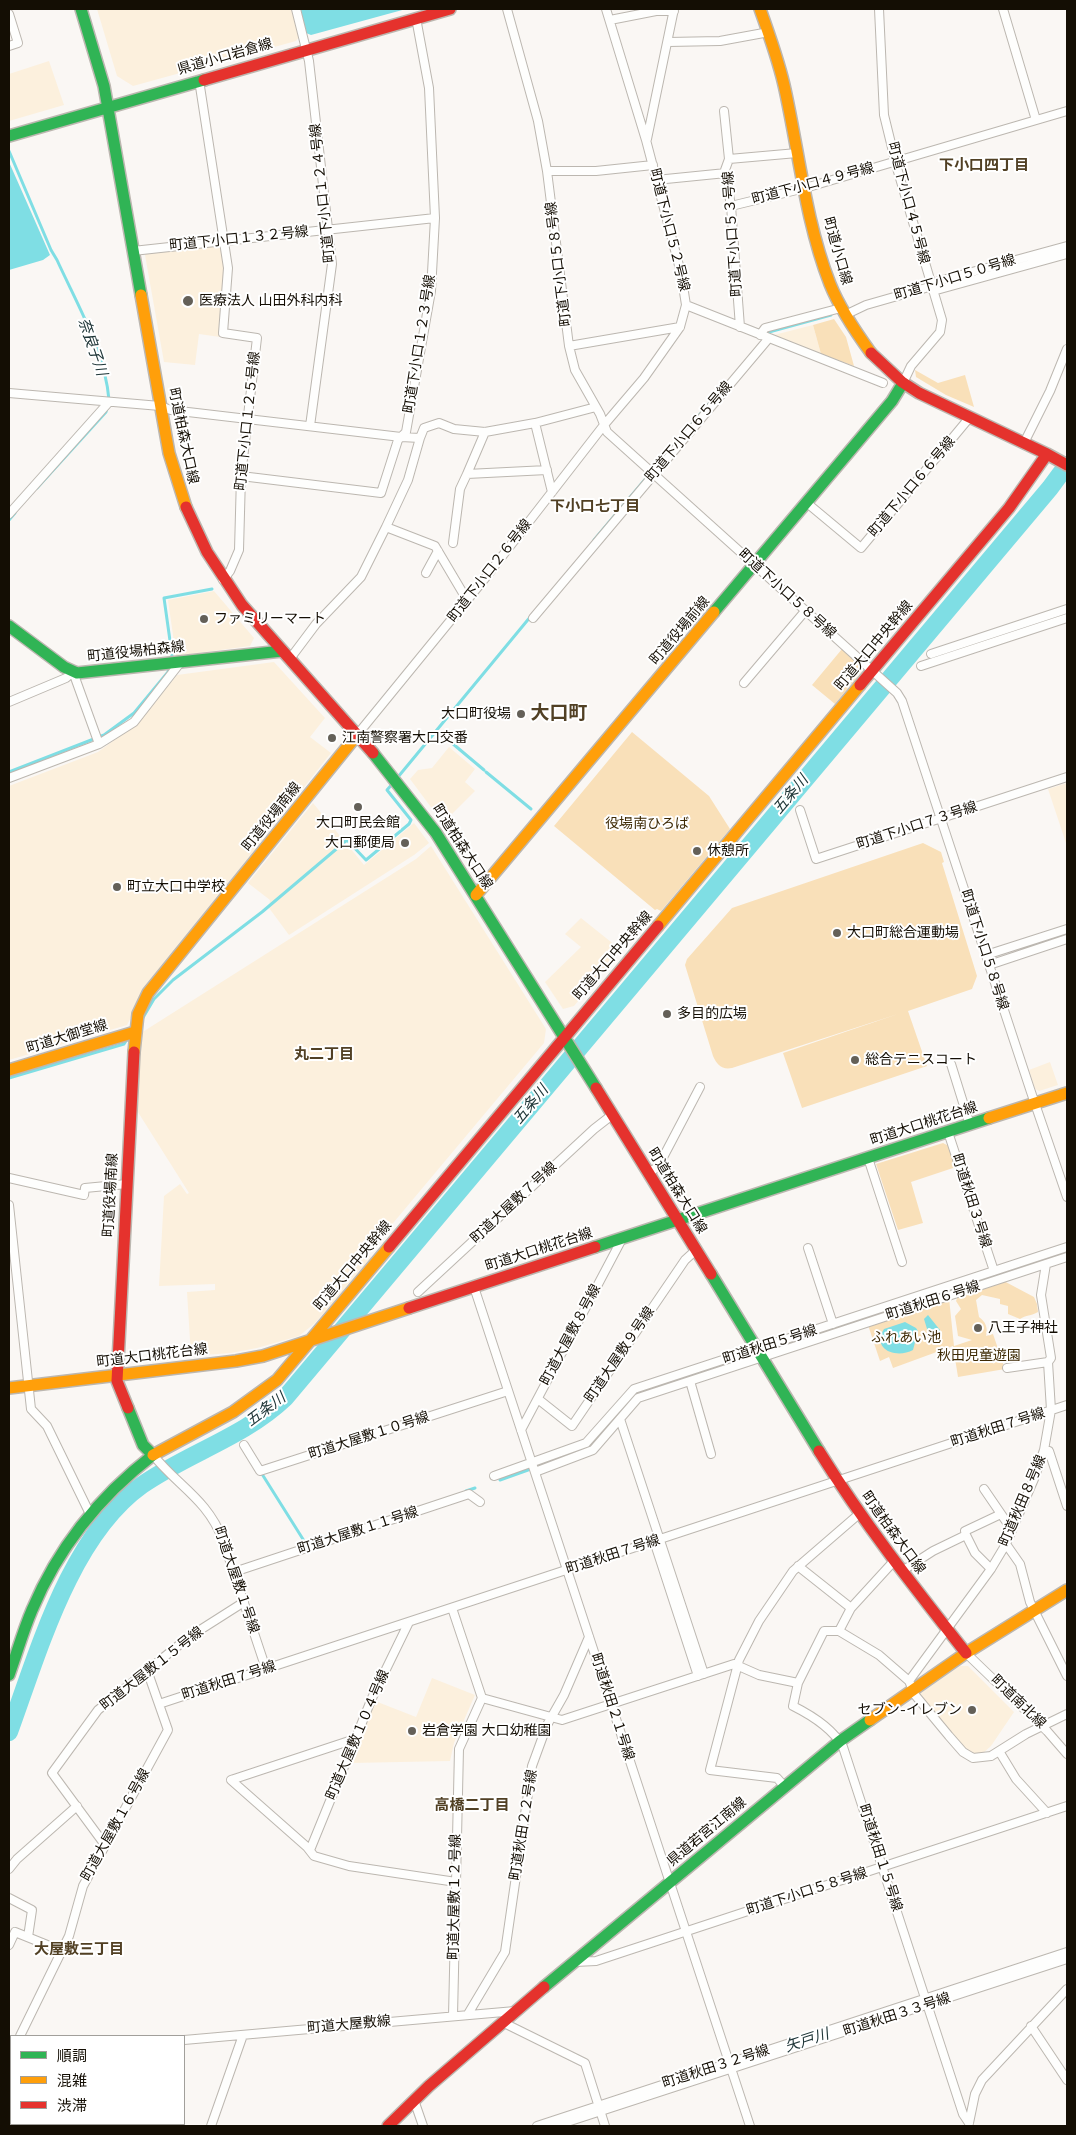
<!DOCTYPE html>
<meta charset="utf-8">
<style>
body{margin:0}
#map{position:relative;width:1076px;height:2135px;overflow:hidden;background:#faf7f4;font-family:"Space Grotesk","Noto Sans JP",sans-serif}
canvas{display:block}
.frame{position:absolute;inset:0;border:10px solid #140e04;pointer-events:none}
.legend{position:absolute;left:10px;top:2035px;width:175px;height:90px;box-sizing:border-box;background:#fff;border:1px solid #a19f9b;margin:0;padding:6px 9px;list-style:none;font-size:15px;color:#140e04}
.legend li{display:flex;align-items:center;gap:10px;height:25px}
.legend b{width:25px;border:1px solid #a19f9b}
</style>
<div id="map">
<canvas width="1076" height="2135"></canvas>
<div class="frame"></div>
<ul class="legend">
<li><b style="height:6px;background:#30b455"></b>順調</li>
<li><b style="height:6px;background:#ff9f0a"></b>混雑</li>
<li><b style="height:6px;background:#e5322d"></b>渋滞</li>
</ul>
</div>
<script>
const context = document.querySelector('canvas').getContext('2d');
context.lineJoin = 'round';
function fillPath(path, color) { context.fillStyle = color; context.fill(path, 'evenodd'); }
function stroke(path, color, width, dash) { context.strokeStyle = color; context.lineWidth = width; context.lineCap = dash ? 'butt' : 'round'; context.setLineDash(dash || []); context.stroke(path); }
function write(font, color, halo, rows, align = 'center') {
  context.font = font + ' "Space Grotesk","Noto Sans JP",sans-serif'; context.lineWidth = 4; context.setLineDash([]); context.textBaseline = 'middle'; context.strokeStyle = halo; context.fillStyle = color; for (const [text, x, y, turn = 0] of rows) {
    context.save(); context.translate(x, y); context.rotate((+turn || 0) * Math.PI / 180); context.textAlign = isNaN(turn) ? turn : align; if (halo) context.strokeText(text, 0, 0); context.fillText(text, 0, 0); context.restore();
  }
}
const built = new Path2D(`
 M97,9h194l8,28 -3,4 -163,45 -16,-10z
 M49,61l15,44 -55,16v-47z
 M218,244l2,2 4,22 -4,69 -21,-3 -4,31 -31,-3 -19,-107 2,-2z
 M813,325l8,29 -47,-19z
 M214,591l40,47 -4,8 -74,10 -8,-56z
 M274,662l51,56 -15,19 21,16 -185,235 -19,37 -118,35v-274l89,-34 41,-30 38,-47z
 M449,747l26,22 -10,13 10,9 -31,31h-2l-32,-43 8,-9 14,-2z
 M1067,783v63l-19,-57z
 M313,803l51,62 50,-42 15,20 -15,12 -125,80 -20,-27 1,-8 -22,-17z
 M431,846l115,183 -2,14 -176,210 4,6 -57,64 -16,13 -42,12 -26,5 -40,3 -4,-64 28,-2v-6l-56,2 5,-90 16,-12 7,10 2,-1 -53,-84 5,-76 275,-174z
 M581,918l40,32 -47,56 -11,3 -18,-27 36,-35 -16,-13z
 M1050,1062l8,23 -19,6 -4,-2 -6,-19z
 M960,1666h8l46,46 -23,34 -9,8 -11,1 -16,-14 -13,-20 -24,-26z
 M432,1678l43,17 -21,48 -4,18 -99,2 24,-62 41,16z`);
const green = new Path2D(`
 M834,319l12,18 8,29 -33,-12 -8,-29z
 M915,370l23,13 27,-8 9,32 -28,-12 -30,-18z
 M842,649l19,18 1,4 -27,33 -23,-19z
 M632,732l77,64 21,33 -69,82 -4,-2 -2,1 -101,-84z
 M923,843l18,9 3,10 -2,1 35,113 -5,13 -64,22 19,55 -125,42 -19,-55 115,-39 -166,54c-10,2 -15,-3 -19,-12l-28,-91 2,-6 45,-51z
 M943,1143l6,3 7,21 -45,15 12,41 -25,7 -22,-66z
 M1000,1279l34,18 3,7 1,8c-7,4 -12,3 -18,7l-12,-5v-8l-8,-2v-5l-18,-4 -6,5 3,17c7,5 9,11 7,19l7,-2 12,35 -47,8 -5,-31 -60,22 -4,-11 -9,4 -12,-36 81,-27 5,48 18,-6 -14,-4 -3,-20 6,-7 -5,-8c7,-18 26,-21 44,-22z`);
const water = new Path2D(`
 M300,9h106l-95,26 -5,-2z
 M9,162l41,93 -7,5 -34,10z
 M928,1315l12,15 1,7 -5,6 -5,-1 -7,-23z
 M905,1322l11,6 2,3 -5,19c-16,9 -42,0 -29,-21z`);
const stream = new Path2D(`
 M9,151l42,99 6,10c20,44 48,91 52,140
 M937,286l65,-18
 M766,336l3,-4 62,-17
 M37,488l69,-76 1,-4
 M9,520l6,-7
 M594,540l129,-153
 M931,658l136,-44
 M171,660l1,-5 -8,-57 48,-9
 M440,733l44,37
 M9,772l95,-37 30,-22 34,-41 1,-5
 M486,772l45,37
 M398,777l133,-161
 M141,1021l13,-22 19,-19 89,-68 85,-72 19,20 43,-36 2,-4 -24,-30 7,-8
 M9,1078l115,-34 4,-6
 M637,1397l4,-5 300,-97
 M542,1465l52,-21
 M262,1474l44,70 35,-12
 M500,1480l28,-10
 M466,1491l9,-3`);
const river = new Path2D(`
 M9,1732c29,-79 61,-196 133,-247 46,-32 102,-48 143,-87l765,-910 17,-23`);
const street = new Path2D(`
 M296,9l13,52 23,203 -22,162
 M507,9l31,112 9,50 22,175 6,24 25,44 7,18 290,261 5,8 129,391 36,105
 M606,9l40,131 35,133 5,32 197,78
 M879,9l5,106 13,53 45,152 -2,12 -29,34 -8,17
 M1003,9l33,111
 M9,14l9,29 -9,3
 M610,20l46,-9h18
 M668,42l52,-1 49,-9
 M199,80l29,188 -5,65 34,5 -16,138 -2,74 -9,21 -7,9
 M724,111l5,48 -4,11 6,36 9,121
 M647,139l27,-130
 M729,159l68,-6
 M547,171h49l57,-6
 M656,180l70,-7
 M731,206l74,-18 262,-77
 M133,251l302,-33
 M933,291l134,-37
 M845,315l21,-10 63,-18 10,-6 128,-35
 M760,335l5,-7 76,-20
 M569,346l111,-19
 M9,393l151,13 11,4 230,27 19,1 4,-10 15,-5 15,6 31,3 50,-9 17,69
 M535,423l61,-16
 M1025,441l25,-50 17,-42
 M467,474l18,-42
 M241,476l140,17 17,-53 8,-8 25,-141 4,-73 -6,-130 -13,-70
 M807,503l54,45 109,-131
 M9,514l100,-112
 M386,527l22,-47 12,-42
 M453,543l7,-54 7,-15 80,-4
 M426,573l12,-22
 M533,618l236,-280
 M931,654l136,-45
 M289,660l27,-36 45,-47 25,-50 49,19 32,54
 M921,666l146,-48
 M744,683l62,-73
 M9,702l57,-24 7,-6 26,72
 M357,735l129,-158 118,-152 40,-47 36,-51 6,-22
 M9,778l90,-34 35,-22 46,-59
 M800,810l16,49 251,-82
 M986,955l81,-26
 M989,965l78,-26
 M951,1064l19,61
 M948,1132l46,139
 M868,1158l34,104
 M648,1173l10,-6 42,-80
 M9,1178l75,17 1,-7 42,-4
 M9,1205l22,204 16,17 43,88
 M808,1248l25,76
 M474,1287l276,839
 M418,1292l176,-163 18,-14
 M1007,1368l41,-6
 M690,1381l21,73
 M538,1399l34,27 113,-166 11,-10
 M620,1419l84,255
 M521,1430l101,-191
 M244,1445l16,26 248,-80
 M1044,1450l5,1 18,55
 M153,1455c26,32 54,44 70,85l43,129
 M535,1472l58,-22 45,-52 429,-141
 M494,1476l92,-33 48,-54 433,-142
 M984,1489l28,41
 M966,1535l-1,-4 36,-17
 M654,1541l44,135
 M1006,1544l14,20 10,38 37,74
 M894,1561l-43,47 -12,23 40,24 30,26 6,14 34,41 14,16 10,6 18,-2 35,-22 41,-20
 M798,1566l53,42
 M902,1571l31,-20 33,-16 9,18 16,16
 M234,1572l235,-78 11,8
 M452,1608l30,90 -23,51 -6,267
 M839,1631h-15l-26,52 -5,23c18,9 40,23 50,41l120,367 6,9
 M966,1653l81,78 20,23
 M909,1681l82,-112 15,-25 28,-65 10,-29 7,-40 -3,-48 3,-4 -10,-63 5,-31
 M482,1698l80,22 172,-56 25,11 39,8
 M159,1704l908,-299
 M999,1751l17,28 31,34
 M231,1780l76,67 7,9 35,10 107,16
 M231,1780l118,-39 4,2
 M785,1787l-8,-9 -67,-8 29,-110 20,-39 34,-50 66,-57
 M105,1845l-53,-72 46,-63 91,-73 55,-35
 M310,1850l62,-152 37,-76
 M9,1869l8,-10 60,-53
 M9,1898l23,12 -4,27
 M9,1945l6,-13 47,19
 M575,1962l21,-1 471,-155
 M468,2014l37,-62 27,-186 15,-41 17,-30 25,-58
 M502,2022l83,41 20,63
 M1031,2026l36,54
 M20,2036l49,-100 14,-50 85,-156 -21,-60
 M184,2040l331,-29
 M10,2056l1,-3
 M9,2093l2,-6
 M414,2100l9,26
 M969,2123l6,-29 7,-14 85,-91
 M114,2124v2
 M211,2126l32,-91
 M537,2126l530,-174
 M555,2126l512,-167`);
const fast = new Path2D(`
 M81,9l23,77 37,209
 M9,136l195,-56
 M714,612l178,-211 11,-18
 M9,626l55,41 13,6 205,-22
 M373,753l63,80 160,255
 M595,1247l394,-129
 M711,1274l108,177
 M9,1675c8,-22 14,-44 23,-65 26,-62 68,-114 121,-155l-10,-10 -15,-37
 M544,1987l296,-246 30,-21`);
const slow = new Path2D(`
 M760,9c9,25 18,50 24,76 15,66 21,135 46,199 10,25 25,47 41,69
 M141,295l28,158 17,54
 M476,895l238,-283
 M658,926l202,-241
 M134,1052l4,-38 10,-21 209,-258
 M9,1070l126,-38
 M989,1118l78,-25
 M9,1388l227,-27 27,-5 146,-48
 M153,1455l80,-43 44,-32 112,-133
 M870,1720l96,-67 101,-63`);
const jam = new Path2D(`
 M204,80l246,-71
 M871,353l31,29 17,11 128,61
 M186,507l21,45 35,53 131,148
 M860,685l149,-177 38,-54 20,11
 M596,1088l115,186
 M389,1247l269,-321
 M409,1308l186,-61
 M128,1408l-11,-27 17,-329
 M819,1451c44,71 95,136 147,202
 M388,2126l41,-40 115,-99`);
const markers = [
 [188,301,6,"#646058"],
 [204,619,5,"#646058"],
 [521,714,5,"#646058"],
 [332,738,5,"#646058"],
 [358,807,5,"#646058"],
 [405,843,5,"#646058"],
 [697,851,5,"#646058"],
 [117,887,5,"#646058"],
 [837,933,5,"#646058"],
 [667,1014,5,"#646058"],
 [855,1060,5,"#646058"],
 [978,1328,5,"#646058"],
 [972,1710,5,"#646058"],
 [412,1731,5,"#646058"]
];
const streetNames = [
 ["県道小口岩倉線",225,57,-16],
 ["町道下小口４９号線",813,184,-15],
 ["町道下小口１２４号線",323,193,-96],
 ["町道下小口４５号線",908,203,75],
 ["町道下小口５２号線",669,230,76],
 ["町道下小口５３号線",733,234,-94],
 ["町道下小口１３２号線",239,239,-6],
 ["町道小口線",837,251,74],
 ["町道下小口５８号線",559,264,-97],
 ["町道下小口５０号線",955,278,-17],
 ["町道下小口１２３号線",420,344,-81],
 ["町道下小口１２５号線",248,421,-84],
 ["町道下小口６５号線",689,432,-50],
 ["町道柏森大口線",183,436,78],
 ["町道下小口６６号線",912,487,-50],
 ["町道下小口２６号線",490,571,-52],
 ["町道下小口５８号線",787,594,42],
 ["町道役場前線",680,631,-50],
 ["町道大口中央幹線",874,646,-50],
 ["町道役場柏森線",136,652,-6],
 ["町道役場南線",272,817,-51],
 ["町道下小口７３号線",917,826,-18],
 ["町道柏森大口線",462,847,57],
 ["町道下小口５８号線",984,950,72],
 ["町道大口中央幹線",613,956,-49],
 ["町道大御堂線",67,1037,-17],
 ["町道大口桃花台線",924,1124,-18],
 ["町道柏森大口線",677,1191,58],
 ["町道役場南線",111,1195,-87],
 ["町道秋田３号線",971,1201,72],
 ["町道大屋敷７号線",514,1203,-43],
 ["町道大口桃花台線",539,1250,-18],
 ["町道大口中央幹線",353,1266,-50],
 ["町道秋田６号線",933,1301,-18],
 ["町道大屋敷８号線",571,1335,-62],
 ["町道秋田５号線",770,1345,-18],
 ["町道大屋敷９号線",620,1355,-56],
 ["町道大口桃花台線",152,1356,-7],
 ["町道秋田７号線",998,1428,-18],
 ["町道大屋敷１０号線",369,1436,-18],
 ["町道秋田８号線",1023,1501,-67],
 ["町道大屋敷１１号線",358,1531,-18],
 ["町道柏森大口線",893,1533,54],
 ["町道秋田７号線",613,1555,-18],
 ["町道大屋敷１号線",236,1580,71],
 ["町道大屋敷１５号線",152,1669,-38],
 ["町道秋田７号線",229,1681,-18],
 ["町道南北線",1018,1702,44],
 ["町道秋田２１号線",612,1707,72],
 ["町道大屋敷１０４号線",358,1735,-67],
 ["町道大屋敷１６号線",116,1825,-61],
 ["町道秋田２２号線",524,1825,-81],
 ["県道若宮江南線",707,1832,-40],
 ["町道秋田１５号線",880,1858,72],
 ["町道下小口５８号線",807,1892,-18],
 ["町道大屋敷１２号線",455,1897,-89],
 ["町道秋田３３号線",897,2015,-18],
 ["町道大屋敷線",349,2025,-5],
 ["町道秋田３２号線",716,2067,-18]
];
const poiNames = [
 ["医療法人 山田外科内科",199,301],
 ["ファミリーマート",214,619],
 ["大口町役場",511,714,"right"],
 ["江南警察署大口交番",342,738],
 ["大口町民会館",358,823,"center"],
 ["大口郵便局",395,843,"right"],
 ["休憩所",707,851],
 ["町立大口中学校",127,887],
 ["大口町総合運動場",847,933],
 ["多目的広場",677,1014],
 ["総合テニスコート",865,1060],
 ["八王子神社",988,1328],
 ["セブン-イレブン",962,1710,"right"],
 ["岩倉学園 大口幼稚園",422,1731]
];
const parkNames = [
 ["役場南ひろば",647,824],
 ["ふれあい池",906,1338],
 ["秋田児童遊園",979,1356]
];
const neighbourhoodNames = [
 ["下小口四丁目",984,166],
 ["下小口七丁目",595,507],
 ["丸二丁目",324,1055],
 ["高橋二丁目",472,1806],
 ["大屋敷三丁目",79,1950]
];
const waterNames = [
 ["奈良子川",92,347,71],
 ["五条川",791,795,-50],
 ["五条川",531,1105,-50],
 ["五条川",266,1410,-37],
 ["矢戸川",807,2041,-18]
];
const districtNames = [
 ["大口町",559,714]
];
fillPath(built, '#fcf0dd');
fillPath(green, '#f9e0b9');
fillPath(water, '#7fdee4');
stroke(stream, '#7fdee4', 3);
stroke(river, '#7fdee4', 18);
stroke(street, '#bcb7b0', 10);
stroke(fast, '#bcb7b0', 14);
stroke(slow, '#bcb7b0', 14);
stroke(jam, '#bcb7b0', 14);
stroke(street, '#fefefd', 8);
stroke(fast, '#30b455', 11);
stroke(slow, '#ff9f0a', 11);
stroke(jam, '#e5322d', 11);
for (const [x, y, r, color] of markers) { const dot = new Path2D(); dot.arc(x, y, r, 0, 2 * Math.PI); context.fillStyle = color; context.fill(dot); stroke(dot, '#fff', 2); }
write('14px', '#140e04', '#fff', streetNames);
write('14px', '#140e04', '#fff', poiNames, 'left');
write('14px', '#3e2a04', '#fff', parkNames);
write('bold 15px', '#514024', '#fff', neighbourhoodNames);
write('italic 15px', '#203739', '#fff', waterNames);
write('bold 19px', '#514024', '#fff', districtNames);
</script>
